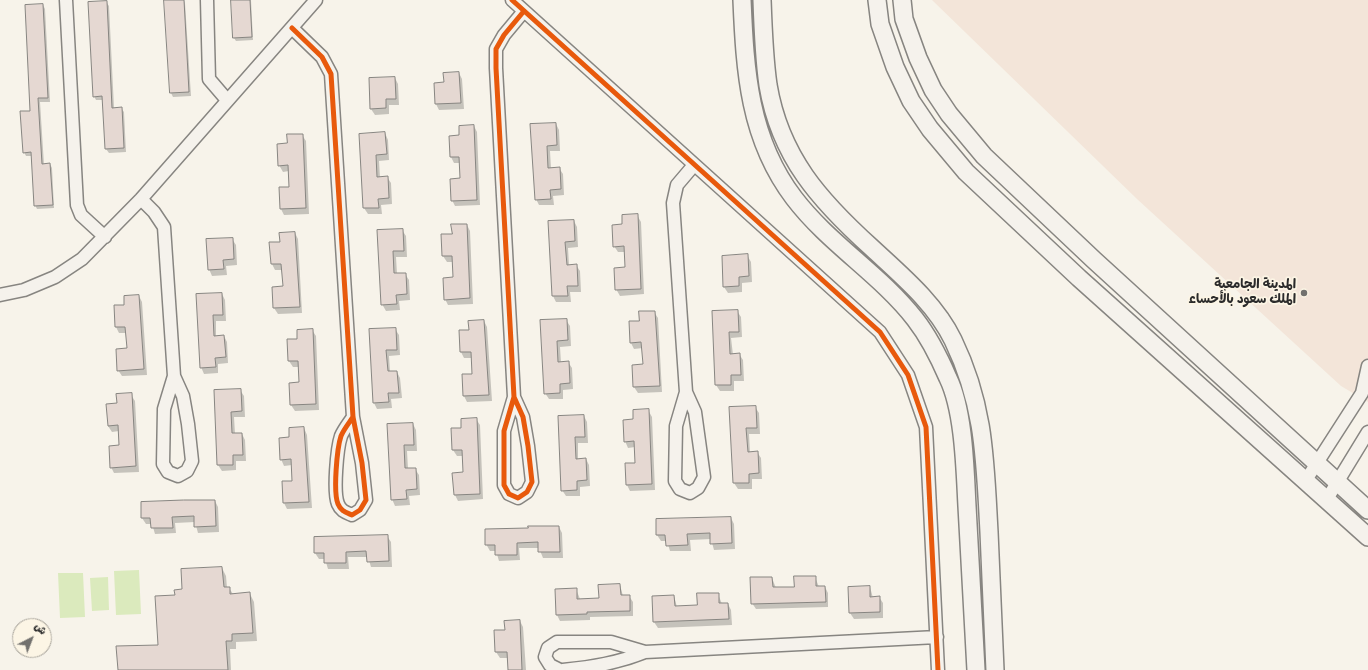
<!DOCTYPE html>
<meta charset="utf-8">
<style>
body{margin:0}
#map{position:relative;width:1368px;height:670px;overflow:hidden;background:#f7f3ea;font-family:"Gochi Hand","Playpen Sans Arabic",sans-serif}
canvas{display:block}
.north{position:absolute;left:12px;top:618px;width:40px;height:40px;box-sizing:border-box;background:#fcf5e5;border:1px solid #a8a49b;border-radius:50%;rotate:42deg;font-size:11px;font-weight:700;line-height:16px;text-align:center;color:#2b2b2b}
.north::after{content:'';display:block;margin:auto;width:14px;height:18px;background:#72716e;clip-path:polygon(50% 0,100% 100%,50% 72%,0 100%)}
</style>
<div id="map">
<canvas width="1368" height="670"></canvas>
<div class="north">ش</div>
</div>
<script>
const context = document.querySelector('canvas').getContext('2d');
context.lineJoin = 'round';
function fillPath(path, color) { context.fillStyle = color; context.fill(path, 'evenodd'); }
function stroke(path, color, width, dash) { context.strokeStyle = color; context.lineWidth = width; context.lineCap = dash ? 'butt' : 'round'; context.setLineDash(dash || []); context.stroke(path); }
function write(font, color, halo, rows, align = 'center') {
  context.font = font + ' "Gochi Hand","Playpen Sans Arabic",sans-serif'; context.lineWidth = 3.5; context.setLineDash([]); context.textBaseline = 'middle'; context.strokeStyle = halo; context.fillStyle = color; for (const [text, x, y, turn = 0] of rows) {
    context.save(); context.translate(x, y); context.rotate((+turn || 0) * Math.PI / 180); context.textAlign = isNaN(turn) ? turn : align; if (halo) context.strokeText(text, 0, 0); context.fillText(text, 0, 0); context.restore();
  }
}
const built = new Path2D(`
 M932,0h436v402l-27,-16 -204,-187z`);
const green = new Path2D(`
 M139,570l2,44 -25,1 -2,-44z
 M58,573h25l2,44 -25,1z
 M108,577l1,33 -17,1 -2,-33z`);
const shadow = new Path2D(`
 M165,0h19l1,3 6,93 -18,1 -2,-4z
 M232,0h19l2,40 -17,1 -2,-3z
 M106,2l3,4 5,102h7l3,4 2,40 -17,1 -3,-4 -3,-49h-7l-2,-4z
 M43,5l2,4 5,93h-10l4,63 6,-1 2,4 2,40 -17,1 -2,-4 -3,-49h-6l-2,-4 7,-40z
 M459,73l3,6 2,30 -25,1 -3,-6 -1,-20 10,-1z
 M395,78l3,6 1,21h-10v9l-14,1 -4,-6z
 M556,124l3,6 1,21h-10l1,18 8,-1 4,6 1,21 -11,1 1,9h-15l-3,-6 -5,-74z
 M474,126l3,6 3,73 -25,1 -3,-6 9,-21 -1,-16h-6l-3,-6 -1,-20 10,-1z
 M385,133l3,7 1,20 -10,1 1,17 7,-1 4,6 1,21 -11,1 1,9h-14l-4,-6 -4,-73z
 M302,135l4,6 3,73 -25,1 -3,-6 -1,-21h10l-1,-17 -6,1 -4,-7 9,-21z
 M637,215l4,7 3,72 -24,2 -4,-7 10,-21 -1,-16h-7l-4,-6 10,-21z
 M574,221l3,6 1,20 -10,1 1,17h7l4,6 1,21h-11l1,10h-15l-3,-6 -4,-74z
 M467,225l3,6 3,73 -25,1 -3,-6 9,-21 -1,-16h-6l-4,-6z
 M402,230l4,6 1,21h-11l1,17h8l4,6 1,20 -11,1 1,9 -14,1 -4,-7 -4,-73z
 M295,233l3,6 4,74 -24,1 -4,-6 -1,-20 11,-1 -1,-17h-8l-3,-6 -2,-21h11z
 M232,239l4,6 1,20 -11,1 1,9 -15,1 -3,-7z
 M747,255l4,7 1,20 -10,1v9l-14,1 -4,-6z
 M222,294l3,6 1,21h-10v16l8,-1 3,6 1,21 -10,1v9l-14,1 -3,-7 -4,-72z
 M139,296l3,6 5,73 -25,1 -4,-6 10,-21 -1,-16h-8l-3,-6 9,-21z
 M737,311l4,6 1,20 -11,1 2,17 6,-1 4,6 1,21h-10v10h-14l-4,-6 -3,-73z
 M654,312l4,6 4,74 -24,1 -4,-6 10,-22 -1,-17 -9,1 -3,-6 9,-21z
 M566,320l4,6 1,20 -11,1 1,16 7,-1 4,6 1,21 -10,1v9h-14l-4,-6 -4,-72z
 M484,321l3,6 5,74 -25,1 -3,-6 9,-21 -1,-17h-8l-3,-6 -1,-21h10z
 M395,329l4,6 1,20 -11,1 1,16h7l3,6 2,20 -11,1 1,9 -15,1 -3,-6 -3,-73z
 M312,330l4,6 3,74 -24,1 -4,-6 9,-22v-16h-7l-4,-6 9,-21z
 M240,390l4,6 1,21h-11l1,17h7l3,6 1,21h-10v9l-14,1 -4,-6 -3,-74z
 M131,395l4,6 4,71 -25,1 -3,-6 9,-21 -1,-15 -7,1 -4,-6 10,-22z
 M755,407l4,6 1,21h-11l1,19 7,-1 4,6 1,21h-10v10h-14l-4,-6 -4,-75z
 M648,410l4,7 3,73 -25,1 -3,-6 9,-21 -1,-17 -7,1 -3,-7 9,-21z
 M584,416l3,6 1,21h-10v17l8,-1 3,6 1,21 -10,1v9h-14l-4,-6 -3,-73z
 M476,419l4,6 3,74 -25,2 -3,-6 9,-22 -1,-17h-6l-4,-6 -1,-21h10z
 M413,424l3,6 1,21h-10l1,18h7l4,6 1,20 -11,1 1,9 -15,1 -3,-7 -4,-74z
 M304,428l3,7 5,73 -25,1 -3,-6 -1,-21h10l-1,-17 -8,1 -3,-7 9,-21z
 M215,501l3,6 1,25 -21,1 -3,-11 -20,1 1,10 -21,1 -3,-10h-6l-4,-6z
 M731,518l3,6 1,25 -21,1 -3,-11 -21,1 1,11h-21l-3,-10h-6l-4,-6v-15z
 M559,527l3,6 1,25h-20l-4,-10h-20l1,12 -21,1 -3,-10h-6l-4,-7z
 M387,536l4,6 1,25h-21l-3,-10h-20l1,12h-21l-3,-10h-6l-4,-6z
 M222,568l4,8 1,12h2l4,6h17l4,8 3,39 -21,1v7h-6l1,21h6h-118l40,-24 17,-50z
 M815,577l4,10h6l3,6v14l-72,2 -4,-6 20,-25 4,10h19z
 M620,585l3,11h6l4,6v14l-43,1v3l-30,1 -3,-6 19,-26 4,10h20z
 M870,587l3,11 6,-1 4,6v15l-29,1 -4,-6z
 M718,594l4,10h6l3,6 1,15 -74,3 -4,-6 20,-26 3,11 22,-1z
 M520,621l3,6 3,43h-17l-1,-12h-8l-4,-6 10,-21z`);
const building = new Path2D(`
 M164,0h20l5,92 -19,1z
 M231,0h19l2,37 -19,1z
 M107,1l5,107 10,-1 2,41 -19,1 -3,-53 -9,1 -5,-95z
 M43,4l5,94h-10l4,66 8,-1 3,42 -19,1 -3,-54 -8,1 -3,-42h10l-5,-106z
 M459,72l2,31 -26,1 -1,-21 10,-1 -1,-9z
 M395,77l1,22h-10v9l-16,1 -1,-31z
 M556,123l1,22 -10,1 1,22 12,-1 1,22 -11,1 1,9 -16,1 -5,-76z
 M474,125l3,75 -26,1 -1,-22 10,-1 -1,-21h-9l-1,-21 10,-1v-9z
 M385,132l2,22 -11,1 1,22 11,-1 1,22 -11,1 1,9h-16l-4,-74z
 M287,134h16l3,74 -26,1 -1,-22h10l-1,-22 -10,1 -1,-22 10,-1z
 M638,214l3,75 -26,1 -1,-22 11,-1 -1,-21 -11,1 -1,-22 10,-1v-9z
 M574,220l1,21 -10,1 2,23 10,-1 1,22h-11l1,10h-16l-4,-75z
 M451,224h16l3,74 -26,2 -1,-22 10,-1 -1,-21h-10l-1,-22h11z
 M403,229l1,22h-11l1,22h12l1,21 -11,1 1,9 -16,1 -4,-75z
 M295,232l5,75 -27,1 -1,-21 11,-1 -2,-22h-10l-2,-22h11l-1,-9z
 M233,238l1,21 -11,1 1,9 -16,1 -2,-31z
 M748,254l1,22 -10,1v9l-16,1 -1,-31z
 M222,293l1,22h-10l1,21 10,-1 2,22 -11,1 1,9 -16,1 -4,-74z
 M139,295l5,74 -27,2 -1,-22 11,-1 -2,-21h-10l-1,-22h10v-9z
 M738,310l1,22h-10l1,22 10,-1 1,22h-10v10h-16l-3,-74z
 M639,311h16l5,75 -27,1 -1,-22 11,-1 -2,-22 -11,1 -1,-22h10z
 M567,319l1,21 -11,1 1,21 11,-1 1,22 -10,1v9l-16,1 -4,-74z
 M484,320l5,75 -26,1 -1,-22h10l-1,-22h-11l-1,-22h10l-1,-9z
 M396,328l1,22h-11l2,21h9l2,22h-11l1,9 -16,1 -4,-74z
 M313,329l3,75 -26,1 -1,-22 10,-1 -1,-21h-10l-1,-22h10v-9z
 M241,389l1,22 -11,1 1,21h10l1,22h-10v10h-16l-3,-75z
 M132,393l4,73 -26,2 -1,-22 10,-1 -1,-20 -10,1 -2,-22 11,-1 -1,-9z
 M756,406l1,22h-11l2,24 10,-1 1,22 -10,1v9h-16l-4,-76z
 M649,409l3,75 -26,1 -1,-22h10l-1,-22 -10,1 -1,-22 10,-1v-9z
 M584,415l1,22h-10l1,22 10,-1 1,22 -10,1v9l-16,1 -3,-75z
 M477,418l3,76 -26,1 -2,-22 11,-1 -1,-22h-10l-1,-22h10v-9z
 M413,423l1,22h-10l1,23h11l1,21 -11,1 1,9 -16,1 -4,-76z
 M304,427l5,75 -26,1 -1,-22h10l-1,-22 -11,1 -1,-22 10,-1v-9z
 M184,500h31l1,26 -22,1v-11l-22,1 1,11h-22l-1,-10h-9v-16z
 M731,517l1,26 -22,1v-11l-23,1 1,11 -22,1 -1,-11h-9v-16z
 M528,526h31l1,26h-22v-10l-21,1v12h-22v-10h-10v-16l43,-1z
 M388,535l1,26 -22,1 -1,-11 -20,1v11h-22v-10h-10v-16z
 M222,567l2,20h6v7l20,-2 3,41 -21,1v7h-6l2,29h-110l-2,-24 42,-1 -3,-49 20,-1 -1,-5 8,-1 -1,-20z
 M794,576h22v10h9l1,16 -75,2 -1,-27h22l1,10h21z
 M620,584l1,11h9v16l-43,1v2l-31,1 -1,-26 22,-1v11l22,-1 -1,-13z
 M870,586v11l10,-1v16l-31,1 -1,-26z
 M697,593h22v10h9l1,16 -76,3 -1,-26 22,-1 1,11 22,-1z
 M520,620l2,50h-14l-1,-18h-12l-1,-22h11l-1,-9z`);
const street = new Path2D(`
 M66,0l11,205 4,10 24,22
 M207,0l2,79 18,21
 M512,0l368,332 28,43 18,52 12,243
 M292,28l30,29 9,17 22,343 9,46 4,37 -6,10 -8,5c-7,-3 -11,-4 -14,-11 -5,-12 -1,-56 3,-68 3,-7 8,-13 12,-19
 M141,199l13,13 10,15 10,149 -10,33 -1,55 5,8 10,4 9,-5 5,-10 -4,-37 -5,-28 -9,-20
 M0,295l24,-5 31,-13 27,-18 59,-60 175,-199
 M686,392l-10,34 -1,55 5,8 10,4 8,-5 6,-11 -9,-65 -9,-20 -13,-189 4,-18 17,-20
 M514,397l9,20 5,29 4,36 -5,10 -9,6 -9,-4 -5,-9v-54l10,-34 -18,-329v-19l8,-14 20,-24
 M1306,480l56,-87 6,-27
 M1327,499l41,-67
 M560,670l-10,-5 -5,-8 3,-9 9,-6h54l34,10 292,-15
 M563,670c29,-3 55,-7 82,-18`);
const secondary = new Path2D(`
 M742,0c3,71 7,139 52,198 35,46 86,76 121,121 14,18 24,38 33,59 16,33 17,91 19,128 3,55 6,109 9,164
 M762,0c1,29 2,57 6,85 12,72 52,116 104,163 29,27 63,55 81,92 32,66 32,121 36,192 2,46 4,92 6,138
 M877,0l3,24 15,43 16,34 19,28 36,43 113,106 289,259
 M902,0l2,19 14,39 15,32 16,24 35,42 110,104 274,250`);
const cycleway = new Path2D(`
 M512,0l368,332 28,43 18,52 12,243
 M292,28l30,29 9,17 22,343 9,46 4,37 -6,10 -8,5c-7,-3 -11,-4 -14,-11 -5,-12 -1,-56 3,-68 3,-7 8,-13 12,-19
 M514,397l9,20 5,29 4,36 -5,10 -9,6 -9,-4 -5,-9v-54l10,-34 -18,-329v-19l8,-14 20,-24`);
const markers = [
 [1304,293,4,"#72716e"]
];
const poiNames = [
 ["المدينة الجامعية",1296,286],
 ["الملك سعود بالأحساء",1296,301]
];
fillPath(built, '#f3e5d9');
fillPath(green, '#dbeabd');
fillPath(shadow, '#0003');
fillPath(building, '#e5d8d2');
stroke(building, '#878581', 1);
stroke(street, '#878581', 15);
stroke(secondary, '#878581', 20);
stroke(street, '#f5f2ec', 12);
stroke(secondary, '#f5f2ec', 17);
stroke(cycleway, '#e8590c', 5);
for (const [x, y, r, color] of markers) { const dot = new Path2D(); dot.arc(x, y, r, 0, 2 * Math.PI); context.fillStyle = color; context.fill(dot); stroke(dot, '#fcf5e5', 1.5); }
write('bold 13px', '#2b2b2b', '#fcf5e5', poiNames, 'right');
</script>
